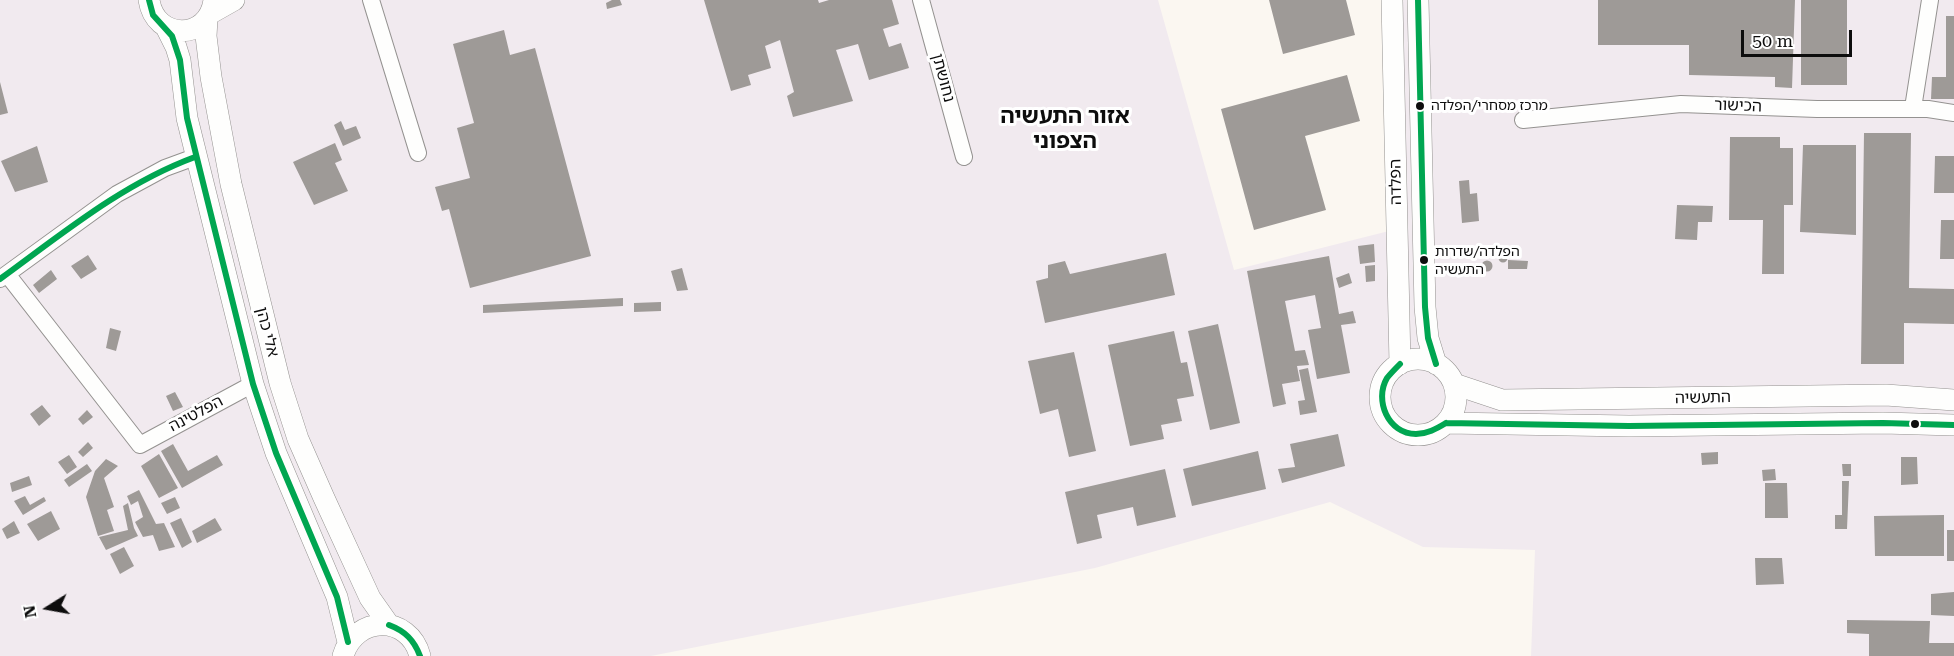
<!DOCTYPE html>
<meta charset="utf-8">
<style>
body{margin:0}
#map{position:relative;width:1954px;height:656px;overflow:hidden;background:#fbf7f1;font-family:"Roboto Serif",serif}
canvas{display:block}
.north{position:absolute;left:18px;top:578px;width:60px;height:60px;-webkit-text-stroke:4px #fff;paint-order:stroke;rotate:259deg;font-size:16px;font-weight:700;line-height:24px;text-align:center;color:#0d0d0d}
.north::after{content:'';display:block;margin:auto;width:21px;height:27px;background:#0d0d0d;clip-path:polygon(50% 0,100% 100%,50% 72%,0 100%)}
.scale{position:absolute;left:1741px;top:30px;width:111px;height:27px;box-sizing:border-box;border:3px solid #0d0d0d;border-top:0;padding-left:8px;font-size:18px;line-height:21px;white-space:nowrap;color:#0d0d0d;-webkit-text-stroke:4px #fff;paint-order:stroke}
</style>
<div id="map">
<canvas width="1954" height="656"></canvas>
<div class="north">N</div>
<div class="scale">50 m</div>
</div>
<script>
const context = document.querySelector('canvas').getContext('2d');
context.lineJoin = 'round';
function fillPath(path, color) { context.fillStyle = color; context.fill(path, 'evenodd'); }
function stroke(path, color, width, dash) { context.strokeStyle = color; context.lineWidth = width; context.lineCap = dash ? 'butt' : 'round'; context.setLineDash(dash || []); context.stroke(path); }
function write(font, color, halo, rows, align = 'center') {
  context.font = font + ' "Roboto Serif","Noto Sans Hebrew",serif'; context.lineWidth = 6; context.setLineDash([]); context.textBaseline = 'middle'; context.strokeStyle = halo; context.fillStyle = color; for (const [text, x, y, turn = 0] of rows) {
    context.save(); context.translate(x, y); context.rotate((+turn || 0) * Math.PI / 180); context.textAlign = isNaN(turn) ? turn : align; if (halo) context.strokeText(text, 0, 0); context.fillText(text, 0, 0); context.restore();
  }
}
const industrial = new Path2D(`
 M0,0h1158l76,270 155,-39 -5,-231h570v656h-423l4,-106 -112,-3 -93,-45 -235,66 -444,88h-651z`);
const building = new Path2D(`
 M612,0h8l2,5 -15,4 -1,-6z
 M704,0h114l1,3 10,-3h63l7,24 -16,5 6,18 12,-4 8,25 -40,12 -11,-36 -22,6 17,51 -60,16 -6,-21 7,-4 -14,-52 -15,6 6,22 -23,7 3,10 -20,6z
 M1269,0h77l9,35 -72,19z
 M1598,0h197l-3,88 -17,-1v-10l-86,-2v-30h-91z
 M1801,0h46v85h-46z
 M1946,16h8v83h-23l1,-22h14z
 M504,30l6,25 25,-7 56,208 -121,32 -21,-79 -7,2 -7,-24 35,-9 -13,-50 17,-5 -21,-79z
 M1347,75l13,46 -55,15 21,74 -72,20 -33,-121z
 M0,82l8,31 -8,2z
 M341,121l4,9 11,-4 5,12 -18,8 -9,-21z
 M1864,133h47l-2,155 45,1v35l-50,-1v41h-43z
 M1730,137h50v11h13v57h-9v69h-22l1,-54h-34z
 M335,143l7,17 -7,3 13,28 -34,14 -21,-43z
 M1803,145h53v90l-56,-3z
 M37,146l11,36 -33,10 -14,-31z
 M1935,156h19v37h-20z
 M1469,180l1,14 7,-1 2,28 -17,2 -3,-42z
 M1677,205l36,1 -1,16h-14l-1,18 -22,-1z
 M1941,220h13v39h-14z
 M1374,244l1,18 -15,2 -2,-18z
 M1166,253l9,42 -130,28 -9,-42 12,-3v-13l17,-4 5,13z
 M1498.5 258a4.5 4.5 0 1 1 9 0a4.5 4.5 0 1 1-9 0Z
 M88,255l9,14 -16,10 -10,-13z
 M1329,256l10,58 14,-3 3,12 -15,2 9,48 -33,6 -9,-49 13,-2 -6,-33 -30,6 10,50 10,-1 4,15 -12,1 3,15 -18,3 4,20 -13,3 -26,-136z
 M1508,260l20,1 -1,8h-19z
 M1481.5 266a5.5 5.5 0 1 1 11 0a5.5 5.5 0 1 1-11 0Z
 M1375,265v16l-9,1 -1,-16z
 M682,268l6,22 -11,1 -6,-20z
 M51,270l6,9 -18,14 -6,-8z
 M1349,273l3,10 -13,5 -3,-10z
 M623,298v8l-140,7v-8z
 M661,302v9l-27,1v-9z
 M1218,324l22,99 -30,7 -22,-99z
 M110,328l11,3 -5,20 -10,-3z
 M1174,331l7,32 6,-1 7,34 -17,3 5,22 -21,4 3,14 -34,7 -22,-101z
 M1074,352l22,99 -27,6 -11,-48 -18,5 -12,-53z
 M1308,368l9,44 -17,3 -2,-14 7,-1 -6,-30z
 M175,392l8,15 -10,4 -7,-15z
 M42,405l9,11 -12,10 -9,-12z
 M87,410l6,7 -10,8 -5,-6z
 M1338,434l7,32 -63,17 -4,-14 17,-2 -5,-23z
 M88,442l5,6 -10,9 -5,-5z
 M173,444l15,27 29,-16 6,10 -41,23 -21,-37z
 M1258,451l8,38 -74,17 -9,-37z
 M1718,452v12l-16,1 -1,-12z
 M159,454l19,34 -19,10 -18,-32z
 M69,455l8,12 -10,7 -9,-12z
 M1901,457h16l1,27 -17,1z
 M106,459l12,7 -14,12 10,29 -7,3 7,21 -16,5 -12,-39 9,-26z
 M87,464l5,7 -23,16 -5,-7z
 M1842,464h9v12h-8z
 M1165,469l11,48 -39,9 -4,-19 -36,8 5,23 -25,6 -12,-52z
 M1775,469l1,11 -13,1 -1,-11z
 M29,476l3,9 -20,7 -2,-9z
 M1842,481h7l-2,48h-12v-14h7z
 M1765,483h22l1,35h-23z
 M139,490l17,34 8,-1 11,24 -16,4 -6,-16 -10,2 -8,-15 8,-5 -5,-16 -7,4 -4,-9z
 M25,496l5,9 14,-8 2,4 -23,14 -9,-14z
 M175,497l5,11 -13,6 -6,-11z
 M128,503l6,25 4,8 -32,14 -7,-13 29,-7 -5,-24z
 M51,511l9,18 -22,12 -11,-17z
 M1944,515v41h-69l-1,-40z
 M181,518l11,24 -10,6 -12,-25z
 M215,518l7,12 -25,13 -5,-12z
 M14,521l6,12 -13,6 -5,-10z
 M1947,530h7v31h-7z
 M124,547l10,19 -14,8 -10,-20z
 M1755,558h27l2,26 -28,1z
 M1954,592v24l-23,-1v-21z
 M1847,620l83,1 -1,22h25v13h-85v-22l-22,-1z`);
const minor = new Path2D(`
 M371,0l47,153
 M921,0l43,157
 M1913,108l17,-108
 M1523,120l158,-16 136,5h111l26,4
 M7,274l133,171 113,-61
 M0,279l117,-85 48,-26 30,-11`);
const tertiary = new Path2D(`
 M149,0c6,41 60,41 65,0
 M1392,0l8,364
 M1418,0l7,307 3,31 8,26
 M211,13l23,-13
 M207,19l-1,17 5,41 20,107 49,199 18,56 26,59 46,100 19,27
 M166,27l10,20 4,13 7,58 66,266 23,69 61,144 11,45
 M1380 397a38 38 0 1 1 76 0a38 38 0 1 1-76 0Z
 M1454,384l48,16 384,-5 68,5
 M1446,423l183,3 254,-3 71,2
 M343,656c12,-41 66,-42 77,0`);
const bus1 = new Path2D(`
 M149,0l4,15 19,21 8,24 7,58 66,266 23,69 61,144 11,45
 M1418,0l7,307 3,31 8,26
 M0,279c62,-45 122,-95 195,-122
 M1400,364c-4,4 -9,9 -13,14 -13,22 1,56 29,56 11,0 20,-5 30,-11
 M1446,423l183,3 254,-3 71,2
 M389,625c16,6 25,15 31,31`);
const markers = [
 [1420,106,5,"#0d0d0d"],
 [1424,260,5,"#0d0d0d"],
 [1915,424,5,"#0d0d0d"]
];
const busNames = [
 ["מרכז מסחרי/הפלדה",1431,106],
 ["הפלדה/שדרות",1435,252],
 ["התעשיה",1435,270]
];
const streetNames = [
 ["נחושתן",943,78,75],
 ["הכישור",1738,106,2],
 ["הפלדה",1396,182,-91],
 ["אלי כהן",267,332,76],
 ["התעשיה",1703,398,-1],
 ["הפלטינה",196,414,-28]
];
const districtNames = [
 ["אזור התעשיה",1065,117],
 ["הצפוני",1065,142]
];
fillPath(industrial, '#f1eaef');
fillPath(building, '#9e9a97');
stroke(minor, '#949290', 18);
stroke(tertiary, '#949290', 22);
stroke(minor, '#fefefd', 16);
stroke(tertiary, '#fefefd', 21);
stroke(bus1, '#00a651', 6);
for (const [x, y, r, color] of markers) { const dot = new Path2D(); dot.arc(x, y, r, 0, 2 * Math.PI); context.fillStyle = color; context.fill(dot); stroke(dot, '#fff', 2); }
write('14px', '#0d0d0d', '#fff', busNames, 'left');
write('16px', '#0d0d0d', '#fff', streetNames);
write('bold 22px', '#0d0d0d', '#fff', districtNames);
</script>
